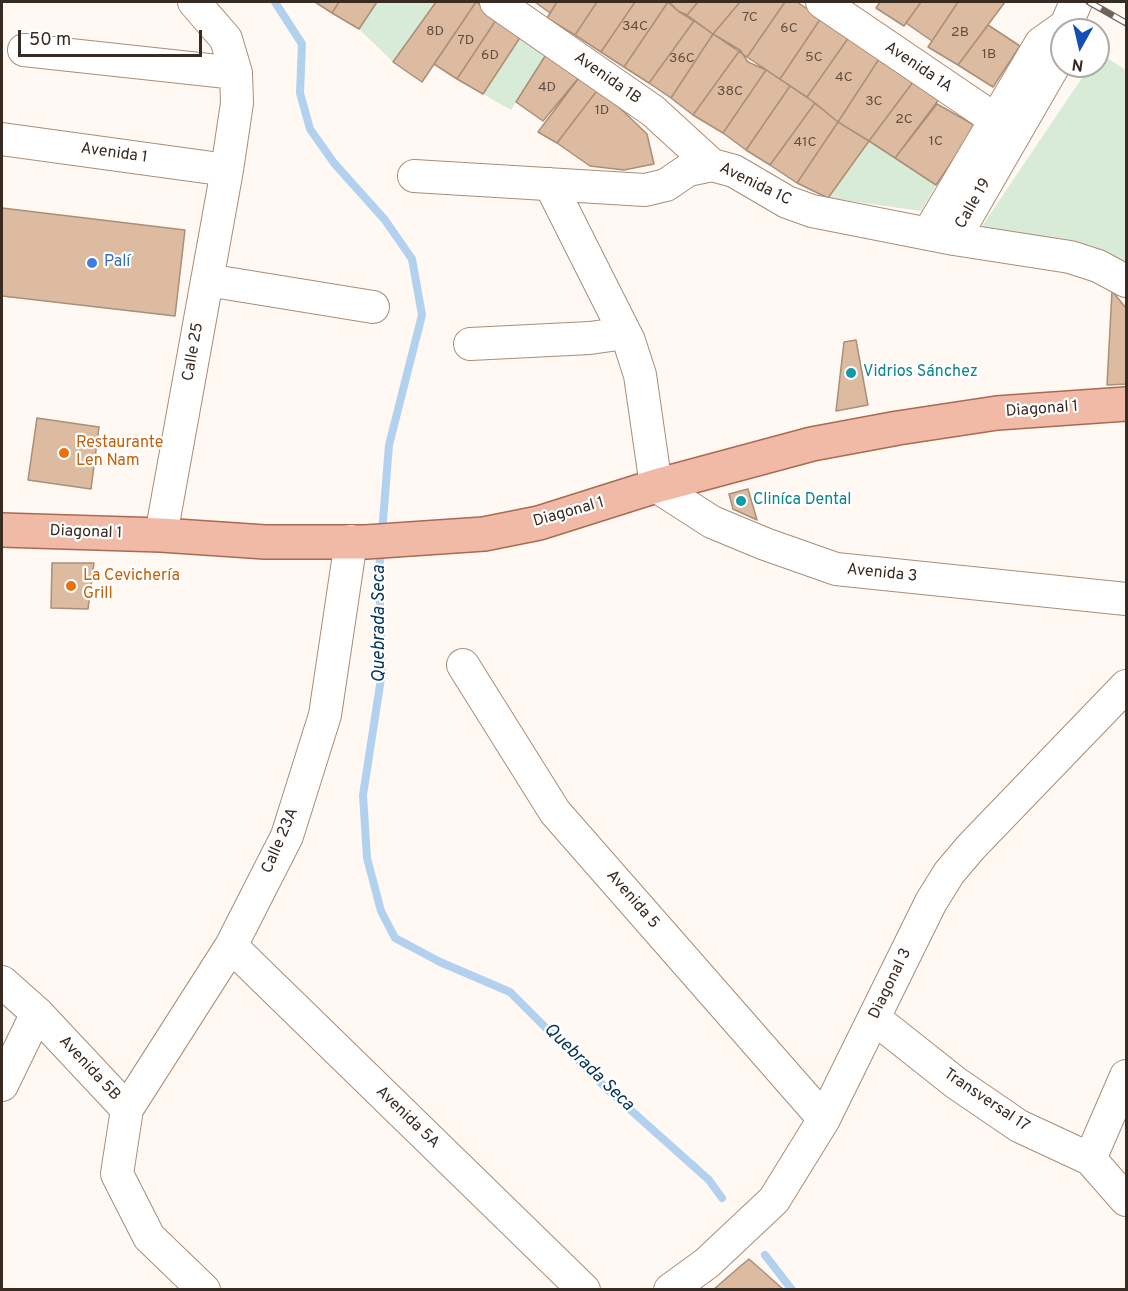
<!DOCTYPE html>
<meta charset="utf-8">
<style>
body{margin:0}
#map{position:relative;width:1128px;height:1291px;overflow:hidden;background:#fff8f3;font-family:Overpass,sans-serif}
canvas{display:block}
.frame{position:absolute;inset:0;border:3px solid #372b22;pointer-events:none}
.north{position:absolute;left:1050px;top:18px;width:60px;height:60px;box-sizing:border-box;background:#fff;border:2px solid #afaaa7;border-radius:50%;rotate:188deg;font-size:16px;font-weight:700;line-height:24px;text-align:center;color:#372b22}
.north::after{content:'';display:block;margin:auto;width:21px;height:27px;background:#134db8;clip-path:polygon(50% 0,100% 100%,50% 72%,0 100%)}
.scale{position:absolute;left:18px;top:30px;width:184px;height:27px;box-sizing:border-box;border:3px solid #372b22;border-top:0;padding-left:8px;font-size:18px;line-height:21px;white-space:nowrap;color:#372b22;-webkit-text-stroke:4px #fff;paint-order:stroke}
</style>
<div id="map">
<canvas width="1128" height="1291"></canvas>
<div class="frame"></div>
<div class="north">N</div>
<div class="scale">50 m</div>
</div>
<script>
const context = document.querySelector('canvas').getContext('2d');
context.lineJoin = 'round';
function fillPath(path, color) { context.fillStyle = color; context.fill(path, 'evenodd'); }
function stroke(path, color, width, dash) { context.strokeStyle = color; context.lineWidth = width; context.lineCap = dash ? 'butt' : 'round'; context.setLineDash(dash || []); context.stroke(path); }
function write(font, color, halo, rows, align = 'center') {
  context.font = font + ' Overpass,sans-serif'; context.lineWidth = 4.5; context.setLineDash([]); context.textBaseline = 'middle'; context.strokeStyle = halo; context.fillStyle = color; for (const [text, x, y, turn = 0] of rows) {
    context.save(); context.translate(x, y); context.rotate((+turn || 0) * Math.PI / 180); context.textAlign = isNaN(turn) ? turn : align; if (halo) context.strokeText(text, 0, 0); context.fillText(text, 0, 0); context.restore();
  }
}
const green = new Path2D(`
 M377,2h59l-43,60 -34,-33z
 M523,33l24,20 -36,57 -28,-16z
 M1099,53l27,17v198l-154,-27 118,-175h8z
 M869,141l67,44 -15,26 -93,-13z`);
const stream = new Path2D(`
 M275,2l27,42 -2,49 10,36 24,34 51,57 27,39 10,56 -33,130 -7,88
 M381,548l-2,23 3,101 -19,123 4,63 14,53 14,27 45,24 70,30 96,96 103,92 13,18
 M765,1255l27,35`);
const building = new Path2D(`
 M315,2h24l-7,11z
 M339,2h38l-18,27 -27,-16z
 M436,2h40l-54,80 -29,-20z
 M476,2l22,15 -41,62 -23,-15z
 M535,2h22l-7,11z
 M557,2h40l-22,33 -28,-17z
 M597,2h38l-34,50 -26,-17z
 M635,2h33l-44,65 -23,-15z
 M668,2l10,9 16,10 -45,62 -25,-16z
 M669,2h29l-11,13 -9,-4z
 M698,2h42l-27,32 -26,-19z
 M740,2h45l-38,55 -34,-23z
 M785,2h12l24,16 -41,61 -33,-22z
 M880,2h41l-17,24 -28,-18z
 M921,2h37l-26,39 -26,-18z
 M958,2h47l-47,63 -30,-18z
 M498,17l25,16 -40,61 -26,-15z
 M821,18l28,19 -42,60 -27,-18z
 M694,21l19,13 -42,64 -22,-15z
 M988,25l32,21 -27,41 -35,-22z
 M713,34l27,16 -47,65 -22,-17z
 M849,37l30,22 -41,63 -31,-25z
 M740,50l8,12 18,8 -43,63 -30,-18z
 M547,53l34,22 -38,46 -27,-19z
 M879,59l34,23 -44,59 -31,-19z
 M766,70l24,16 -44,64 -23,-17z
 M581,75l18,13 -42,55 -19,-11z
 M913,82l27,16 -45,60 -26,-17z
 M790,86l25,17 -45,62 -24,-15z
 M599,88l48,46 7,30 -30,6 -34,-4 -33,-23z
 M815,103l23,19 -41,61 -27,-18z
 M937,104l39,22 -40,59 -41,-27z
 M838,122l31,19 -41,57 -31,-15z
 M2,208l183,22 -10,86 -173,-20z
 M1112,291l14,17v76l-19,1z
 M856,340l12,65 -32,6 8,-69z
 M37,418l62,9 -8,62 -63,-9z
 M748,489l9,31 -24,-11 -4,-15z
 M52,563h42l-6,46 -37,-1z
 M749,1259l35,31h-71l24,-21z`);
const minor = new Path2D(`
 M496,2l157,109 59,54
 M822,2l193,131
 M1064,30l12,-28
 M24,50l212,23
 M2,139l225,31
 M414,176l231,14 21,-5 22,-15 24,-5 22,6 53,31 25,9 142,28 116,18 28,9 28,15
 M550,184l79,157 11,34 16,111 56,36 53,22 71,25 290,30
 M928,234l113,-191 24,-17
 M954,239l106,-184 2,-11
 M207,280l166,27
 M470,344l120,-6 35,-5
 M161,535l66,-365 10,-67 -1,-30 -10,-34 -32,-37
 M463,665l92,147 269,307
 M231,946l353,344
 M2,982l35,31 90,96 -10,65 32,63 55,53
 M874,1018l82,65 63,43 71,33 36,41
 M2,1085l35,-72
 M127,1109l104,-163 56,-110 38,-121 26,-174
 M1090,1159l36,-83
 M670,1290l37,-27 67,-63 50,-81 107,-217 18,-29 22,-26 155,-161`);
const major = new Path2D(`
 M2,530l159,5 104,7h101l118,-8 55,-11 117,-37 156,-42 86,-16 99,-15 129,-9`);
const rail = new Path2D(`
 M1089,2l37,21`);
const markers = [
 [92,263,6,"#3f7fe0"],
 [851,373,6,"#0f9aa8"],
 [64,453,6,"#e8710a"],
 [741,501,6,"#0f9aa8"],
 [71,586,6,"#e8710a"]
];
const numberNames = [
 ["7C",750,18],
 ["34C",635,27],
 ["6C",789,29],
 ["8D",435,32],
 ["2B",960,33],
 ["7D",466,41],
 ["1B",989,55],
 ["6D",490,56],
 ["5C",814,58],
 ["36C",682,59],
 ["4C",844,78],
 ["4D",547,88],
 ["38C",730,92],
 ["3C",874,102],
 ["1D",602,111],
 ["2C",904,120],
 ["1C",936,142],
 ["41C",805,143]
];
const streetNames = [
 ["Avenida 1A",918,68,34],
 ["Avenida 1B",607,79,35],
 ["Avenida 1",114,154,8],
 ["Avenida 1C",755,185,26],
 ["Calle 19",974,204,-60],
 ["Calle 25",194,352,-80],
 ["Diagonal 1",1042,410,-4],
 ["Diagonal 1",569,513,-16],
 ["Diagonal 1",86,533,2],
 ["Avenida 3",882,574,6],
 ["Calle 23A",281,841,-67],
 ["Avenida 5",632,900,49],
 ["Diagonal 3",891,984,-64],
 ["Avenida 5B",89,1069,47],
 ["Transversal 17",986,1101,34],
 ["Avenida 5A",407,1118,44]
];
const shopNames = [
 ["Palí",104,263]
];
const cultureNames = [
 ["Vidrios Sánchez",863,373],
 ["Cliníca Dental",753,501]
];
const foodNames = [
 ["Restaurante",76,444],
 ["Len Nam",76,462],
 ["La Cevichería",83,577],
 ["Grill",83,595]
];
const waterNames = [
 ["Quebrada Seca",380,624,-90],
 ["Quebrada Seca",588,1068,44]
];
fillPath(green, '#d8ebd7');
stroke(stream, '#b2d1ef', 8);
fillPath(building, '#ddbba0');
stroke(building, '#aa8e77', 1.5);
stroke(minor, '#aa8d77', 34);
stroke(major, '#aa6a51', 36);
stroke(minor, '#fff', 32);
stroke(major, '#f1baa6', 33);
stroke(rail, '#6e635c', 7);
stroke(rail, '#fff', 4.5, [14]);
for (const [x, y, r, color] of markers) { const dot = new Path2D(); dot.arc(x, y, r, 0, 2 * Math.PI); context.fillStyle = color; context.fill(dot); stroke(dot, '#fff', 2); }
write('14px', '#604f42', null, numberNames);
write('16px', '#372b22', '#fff', streetNames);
write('16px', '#366cbe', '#fff', shopNames, 'left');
write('16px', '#0d838f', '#fff', cultureNames, 'left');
write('16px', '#c56008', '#fff', foodNames, 'left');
write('italic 18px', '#023359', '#fff', waterNames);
</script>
